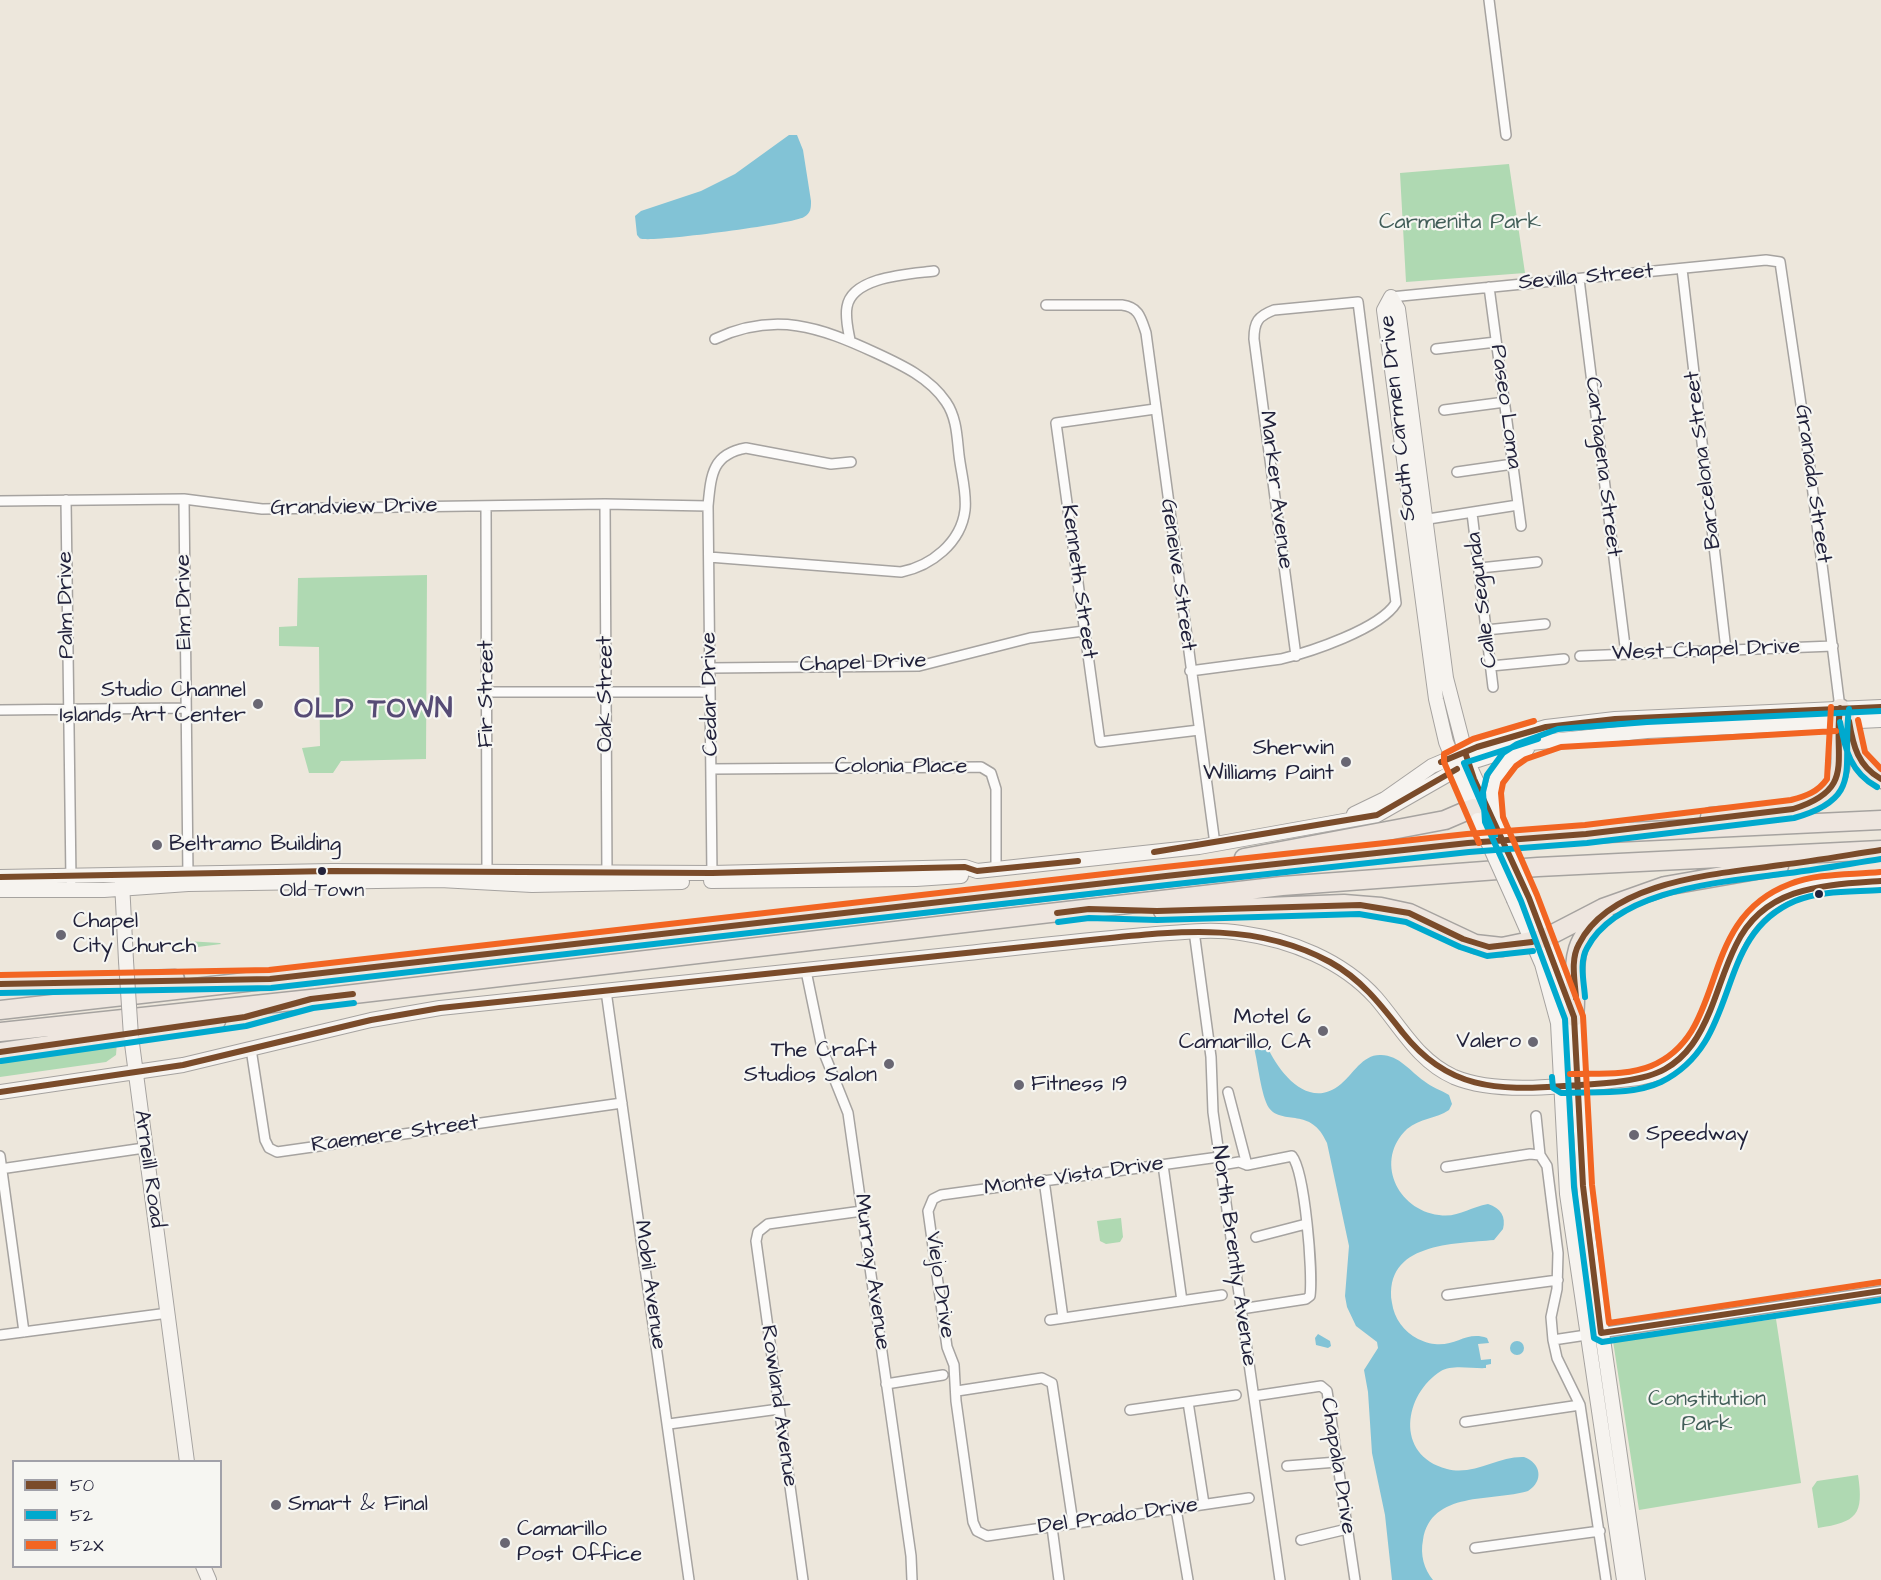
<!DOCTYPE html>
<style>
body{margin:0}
#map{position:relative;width:1881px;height:1580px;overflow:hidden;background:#ede7dc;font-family:"Architects Daughter",sans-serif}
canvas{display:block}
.legend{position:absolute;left:12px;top:1460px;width:210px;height:108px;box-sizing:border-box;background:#f6f6f2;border:2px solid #a1a1a9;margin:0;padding:8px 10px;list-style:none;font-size:18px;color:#22223b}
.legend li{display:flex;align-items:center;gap:12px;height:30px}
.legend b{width:30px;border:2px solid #a1a1a9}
</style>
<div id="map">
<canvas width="1881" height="1580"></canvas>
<ul class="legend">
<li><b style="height:8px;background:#7a4b2a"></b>50</li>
<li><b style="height:8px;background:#00a9ce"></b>52</li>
<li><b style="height:8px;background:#f26522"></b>52X</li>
</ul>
</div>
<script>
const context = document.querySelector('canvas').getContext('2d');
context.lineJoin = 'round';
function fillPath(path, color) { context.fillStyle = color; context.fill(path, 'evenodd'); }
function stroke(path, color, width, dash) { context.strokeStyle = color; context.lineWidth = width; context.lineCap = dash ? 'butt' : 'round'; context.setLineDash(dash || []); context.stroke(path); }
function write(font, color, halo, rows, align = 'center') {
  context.font = font + ' "Architects Daughter",sans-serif'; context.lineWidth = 4.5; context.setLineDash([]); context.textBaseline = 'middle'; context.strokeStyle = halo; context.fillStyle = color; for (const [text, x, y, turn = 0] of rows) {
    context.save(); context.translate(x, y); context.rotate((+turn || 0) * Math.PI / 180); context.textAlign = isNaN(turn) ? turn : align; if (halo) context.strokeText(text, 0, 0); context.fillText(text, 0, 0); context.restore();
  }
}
const green = new Path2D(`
 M1509,164l16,109 -119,9 -6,-109z
 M427,575l-1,184 -85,2 -8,12h-24l-7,-25 18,-2 -1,-99 -40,-1v-19l18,-1 1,-48z
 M186,941l34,2 1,1 -39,5 -2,-7z
 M117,1042l-1,13 -10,7 -106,15v-17z
 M1121,1218l2,19 -3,5 -14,2 -6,-3 -3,-20z
 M1776,1319l25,164 -162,27 -26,-169z
 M1858,1475c6,40 -1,47 -40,53l-6,-40 5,-7z`);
const water = new Path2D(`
 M789,135h8l6,15 8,51c0,7 0,12 -7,16 -11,7 -143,24 -160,22 -5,0 -4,-1 -7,-4l-2,-19 6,-5 60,-20 34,-17z
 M1267,1046c12,27 42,65 74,38 12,-10 22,-30 40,-29 18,0 30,17 43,26 7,6 17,9 25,14l3,9 -3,6c-13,9 -29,8 -42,19 -33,31 -10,81 32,86 19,3 31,-8 49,-11 13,4 18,13 15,25l-9,11c-39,4 -111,2 -102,63 2,15 12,29 26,36 34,16 44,-10 69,-1l2,5 -11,1 3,16 10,-1v5l-5,1v3c-12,1 -34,-4 -45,3 -37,23 -47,84 6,98 27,7 51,-13 77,-12 17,6 20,24 4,34 -36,11 -97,-1 -105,49 -3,15 1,29 10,40h-41l-7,-65 -13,-62 -4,-61 -4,-22 14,-22 -1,-6 -21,-16 -9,-19 -2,-11 4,-50 -22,-103c-16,-37 -44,-17 -58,-35 -8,-12 -11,-45 -15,-60z
 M1318,1334l12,7 1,5 -3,2 -12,-3 -1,-7z
 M1510 1348a7 7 0 1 1 14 0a7 7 0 1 1-14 0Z`);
const street = new Path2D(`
 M1489,0l17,135
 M1682,269l44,381
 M1579,279l47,375
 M1489,287l32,239
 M1391,297l375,-37 14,2 27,183 33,263
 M1046,305h76c17,2 19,13 24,28l69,511
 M850,340c-2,-11 -5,-22 -3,-33 5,-31 64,-33 87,-36
 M1436,349l60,-7
 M1155,409l-99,14 44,319 99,-12
 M1444,410l61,-8
 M1457,472l56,-8
 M184,499l4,378
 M66,500l5,381
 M0,501l184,-2 78,10 343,-5 103,2
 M605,504l2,374
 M486,506l1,370
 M1472,513l21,174
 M1422,520l96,-15
 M709,557l192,15c30,-6 60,-29 64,-62 2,-18 -4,-37 -6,-55 -2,-17 -2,-37 -13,-53 -16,-24 -44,-37 -70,-49 -56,-26 -101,-42 -161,-14
 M1480,568l57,-6
 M1486,630l59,-6
 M1580,656l253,-10
 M1491,666l73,-7
 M710,668l209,-2 111,-28 54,-7
 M1190,671l91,-12c29,-7 99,-30 115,-56l-38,-301 -84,8c-16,6 -20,12 -20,29l42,317
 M487,692h223
 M0,710l186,-2
 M711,769l270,-2 10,6 5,16v80
 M712,876l-4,-370c3,-31 4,-52 38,-58l85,16 20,-2
 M1194,931l17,126 2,55 67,468
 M806,971l16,77 26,65 63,443 1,24
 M606,991l83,589
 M251,1049l14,91 4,8 8,4 345,-49
 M1228,1092l19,73
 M1536,1116l4,39
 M1540,1155l7,11 11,87 -1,36 -6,28 2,23 4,18 23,47 26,175
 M0,1156l24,176
 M1219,1157l-278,38 -8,4 -5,12 19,136 7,18 2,36 17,121 4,9 10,5 262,-38
 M1163,1165l19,136
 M1221,1165l18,-3 8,3 45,-9c13,16 21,117 18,140l-4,3 -65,10
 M1446,1167l84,-13 10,1
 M0,1169l144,-21
 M1044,1180l19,138
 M1256,1237l50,-13
 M1447,1295l111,-15
 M1050,1320l172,-25
 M0,1335l168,-22
 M1553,1340l328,-49
 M886,1384l57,-9
 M957,1391l85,-13 10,5 21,140
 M1254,1396l67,-10 6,5 28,189
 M1188,1402l16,102
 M1130,1410l106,-15
 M1465,1422l115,-17
 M669,1424l110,-15
 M1287,1466l50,-4
 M1176,1509l12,71
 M1052,1527l7,53
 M1301,1540l46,-11
 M1475,1548l125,-17
 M803,1580l-47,-339 2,-9 10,-8 94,-13`);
const secondary = new Path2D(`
 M1354,814l31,-15 47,-33 45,-19 69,-20 69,-8 266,-12
 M1494,814c-4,-28 4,-54 33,-65
 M1476,816l-30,-74 -10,-43 -52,-389 7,-13 7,12 48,369 22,85 32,69
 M0,877l332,-6 380,2 253,-6 12,4 19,-2 203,-22 178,-32 91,-52 63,-20 116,-12 234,-11
 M711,881l205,-2 45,-3
 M122,882l4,79
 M0,890h104l84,-6 252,-4 92,5 150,-3
 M1529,898l45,119 13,212 51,351
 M1514,900l28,64 16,59 9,171 57,386
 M131,1036l56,426
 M0,1092l183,-27 188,-45 69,-12c176,-19 352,-36 528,-55 59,-6 117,-13 176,-18 32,-2 65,-7 97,-2 49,7 101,27 135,65 25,29 42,63 78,79 48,20 124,7 176,2 107,-9 68,-139 149,-181 30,-16 68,-14 102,-17
 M203,1566l6,14`);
const highway = new Path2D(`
 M1840,708c16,24 9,57 41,71
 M1710,817c40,-4 121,2 130,-49 3,-21 -5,-40 0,-60
 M1244,858l201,-38 28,-12
 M1163,911l181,-7 37,3 28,6 66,31 27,3 43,-9 58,-30 62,-22 114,-20
 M0,984l175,-5
 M0,1010l1468,-167 118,-9 295,-14
 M1574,1017c5,-42 -11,-72 30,-101
 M0,1032l311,-33 971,-113 256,-19 343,-17
 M0,1052l216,-31`);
const secondaryBridge = new Path2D(`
 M1478,820l36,80
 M1500,832l29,66
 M126,961l5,75`);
const bus1 = new Path2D(`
 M1849,721c4,25 9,45 32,58
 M1465,752l9,27 55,119 45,119 9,169 18,147 280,-42
 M1441,762l36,-15 69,-20 69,-8 266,-12
 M1154,852l223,-37 80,-46
 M0,877l332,-6 380,2 253,-6 12,4 101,-10
 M1057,913l32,-4 68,2 203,-6 49,8 54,26 26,8 43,-5
 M0,984l270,-5 896,-103 302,-33 118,-9 207,-25c64,-20 40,-49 47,-101
 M1576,998c-1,-17 -6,-38 3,-54 32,-64 140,-70 202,-79 33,-4 67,-10 100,-15
 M0,1052l245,-35 66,-18 42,-5
 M0,1092l183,-27 188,-45 69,-12 660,-69c79,-8 157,-17 230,23 31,17 51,43 73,71 44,56 94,58 161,53 27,-2 77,-3 101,-17 23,-13 35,-34 45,-58 9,-22 15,-44 26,-66 28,-59 88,-60 145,-64`);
const bus2 = new Path2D(`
 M1881,711l-234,11 -89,7 -41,15 -14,9 -16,22 -4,17 2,30 36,79 44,118 9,168 20,151 8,4 279,-42
 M1840,722c5,28 11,51 37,65
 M1495,835l-31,-72 74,-24
 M1058,922l31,-4 68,2 202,-6 47,8 54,25 27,9 46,-5
 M0,993l271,-5 896,-103 302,-33 118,-9 207,-25c72,-20 47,-52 55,-109
 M1585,997c-1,-15 -6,-35 2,-49 31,-59 136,-66 194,-74 34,-4 67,-10 100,-15
 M1,1061l245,-35 67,-18 41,-5
 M1552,1077l1,11 8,5c31,-2 70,3 100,-11 83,-41 50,-145 134,-181 26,-11 58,-9 86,-11`);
const bus3 = new Path2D(`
 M1858,720l7,32 16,17
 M1836,731l-275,16 -35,12 -10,7 -13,17 -2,10 2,24 34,78 46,121 9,169 17,138 271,-41
 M1479,843l-35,-81v-8l29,-15 61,-18
 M0,975l269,-5 896,-103 302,-33 118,-9 206,-25c15,-4 27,-8 36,-21l4,-72
 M1570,1074c26,-1 57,2 81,-8 80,-33 43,-146 139,-182 28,-11 60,-9 90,-12`);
const markers = [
 [258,704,6,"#696773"],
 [1346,762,6,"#696773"],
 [157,845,6,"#696773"],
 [322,871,5,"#22223b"],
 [1819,894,5,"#22223b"],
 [61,935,6,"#696773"],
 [1323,1031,6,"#696773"],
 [1533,1042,6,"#696773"],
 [889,1064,6,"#696773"],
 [1019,1085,6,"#696773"],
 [1634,1135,6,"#696773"],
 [276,1505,6,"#696773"],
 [505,1543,6,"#696773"]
];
const busNames = [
 ["Old Town",322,892]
];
const parkNames = [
 ["Carmenita Park",1460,223],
 ["Constitution",1707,1400],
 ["Park",1707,1425]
];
const streetNames = [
 ["Sevilla Street",1586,278,-5],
 ["Paseo Loma",1505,407,82],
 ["South Carmen Drive",1399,418,-96],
 ["Barcelona Street",1704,460,-97],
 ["Cartagena Street",1602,467,83],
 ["Granada Street",1812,484,82],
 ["Marker Avenue",1275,490,83],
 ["Grandview Drive",354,508,-1],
 ["Geneive Street",1177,575,82],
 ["Kenneth Street",1078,582,82],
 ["Calle Segunda",1483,600,-97],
 ["Elm Drive",185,602,-91],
 ["Palm Drive",67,605,-91],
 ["West Chapel Drive",1706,651,-2],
 ["Chapel Drive",863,664,-2],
 ["Fir Street",487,694,-90],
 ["Oak Street",606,694,-90],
 ["Cedar Drive",711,694,-91],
 ["Colonia Place",901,767],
 ["Raemere Street",395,1135,-8],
 ["Arneill Road",148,1169,82],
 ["Monte Vista Drive",1074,1177,-8],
 ["North Brently Avenue",1233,1256,82],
 ["Murray Avenue",871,1272,82],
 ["Mobil Avenue",649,1285,82],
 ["Viejo Drive",939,1285,82],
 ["Rowland Avenue",778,1406,82],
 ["Chapala Drive",1337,1466,81],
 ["Del Prado Drive",1118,1517,-8]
];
const poiNames = [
 ["Studio Channel",246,691,"right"],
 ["Islands Art Center",246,716,"right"],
 ["Sherwin",1334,749,"right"],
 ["Williams Paint",1334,774,"right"],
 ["Beltramo Building",169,845],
 ["Chapel",73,922],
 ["City Church",73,947],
 ["Motel 6",1311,1018,"right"],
 ["Camarillo, CA",1311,1043,"right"],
 ["Valero",1521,1042,"right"],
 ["The Craft",877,1051,"right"],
 ["Studios Salon",877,1076,"right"],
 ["Fitness 19",1031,1085],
 ["Speedway",1646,1135],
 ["Smart & Final",288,1505],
 ["Camarillo",517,1530],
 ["Post Office",517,1555]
];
const districtNames = [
 ["OLD TOWN",374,711]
];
fillPath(green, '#afd9b2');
fillPath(water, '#82c3d6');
stroke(street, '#a6a3a0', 12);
stroke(secondary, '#a6a3a0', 16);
stroke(highway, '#a6a3a0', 21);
stroke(street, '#fcfbfa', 9);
stroke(secondary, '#f6f3ef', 14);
stroke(highway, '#eee6df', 18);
stroke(secondaryBridge, '#a6a3a0', 16, []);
stroke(secondaryBridge, '#f6f3ef', 14);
stroke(bus1, '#7a4b2a', 6);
stroke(bus2, '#00a9ce', 6);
stroke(bus3, '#f26522', 6);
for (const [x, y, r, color] of markers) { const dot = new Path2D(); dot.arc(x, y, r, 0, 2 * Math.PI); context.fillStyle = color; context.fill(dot); stroke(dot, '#f6f6f2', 2); }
write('20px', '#22223b', '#f6f6f2', busNames);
write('22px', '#425e59', '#f6f6f2', parkNames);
write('22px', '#22223b', '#f6f6f2', streetNames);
write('22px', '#22223b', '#f6f6f2', poiNames, 'left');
context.letterSpacing = '1.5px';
write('bold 28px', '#564b75', '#f6f6f2', districtNames);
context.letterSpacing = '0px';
</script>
